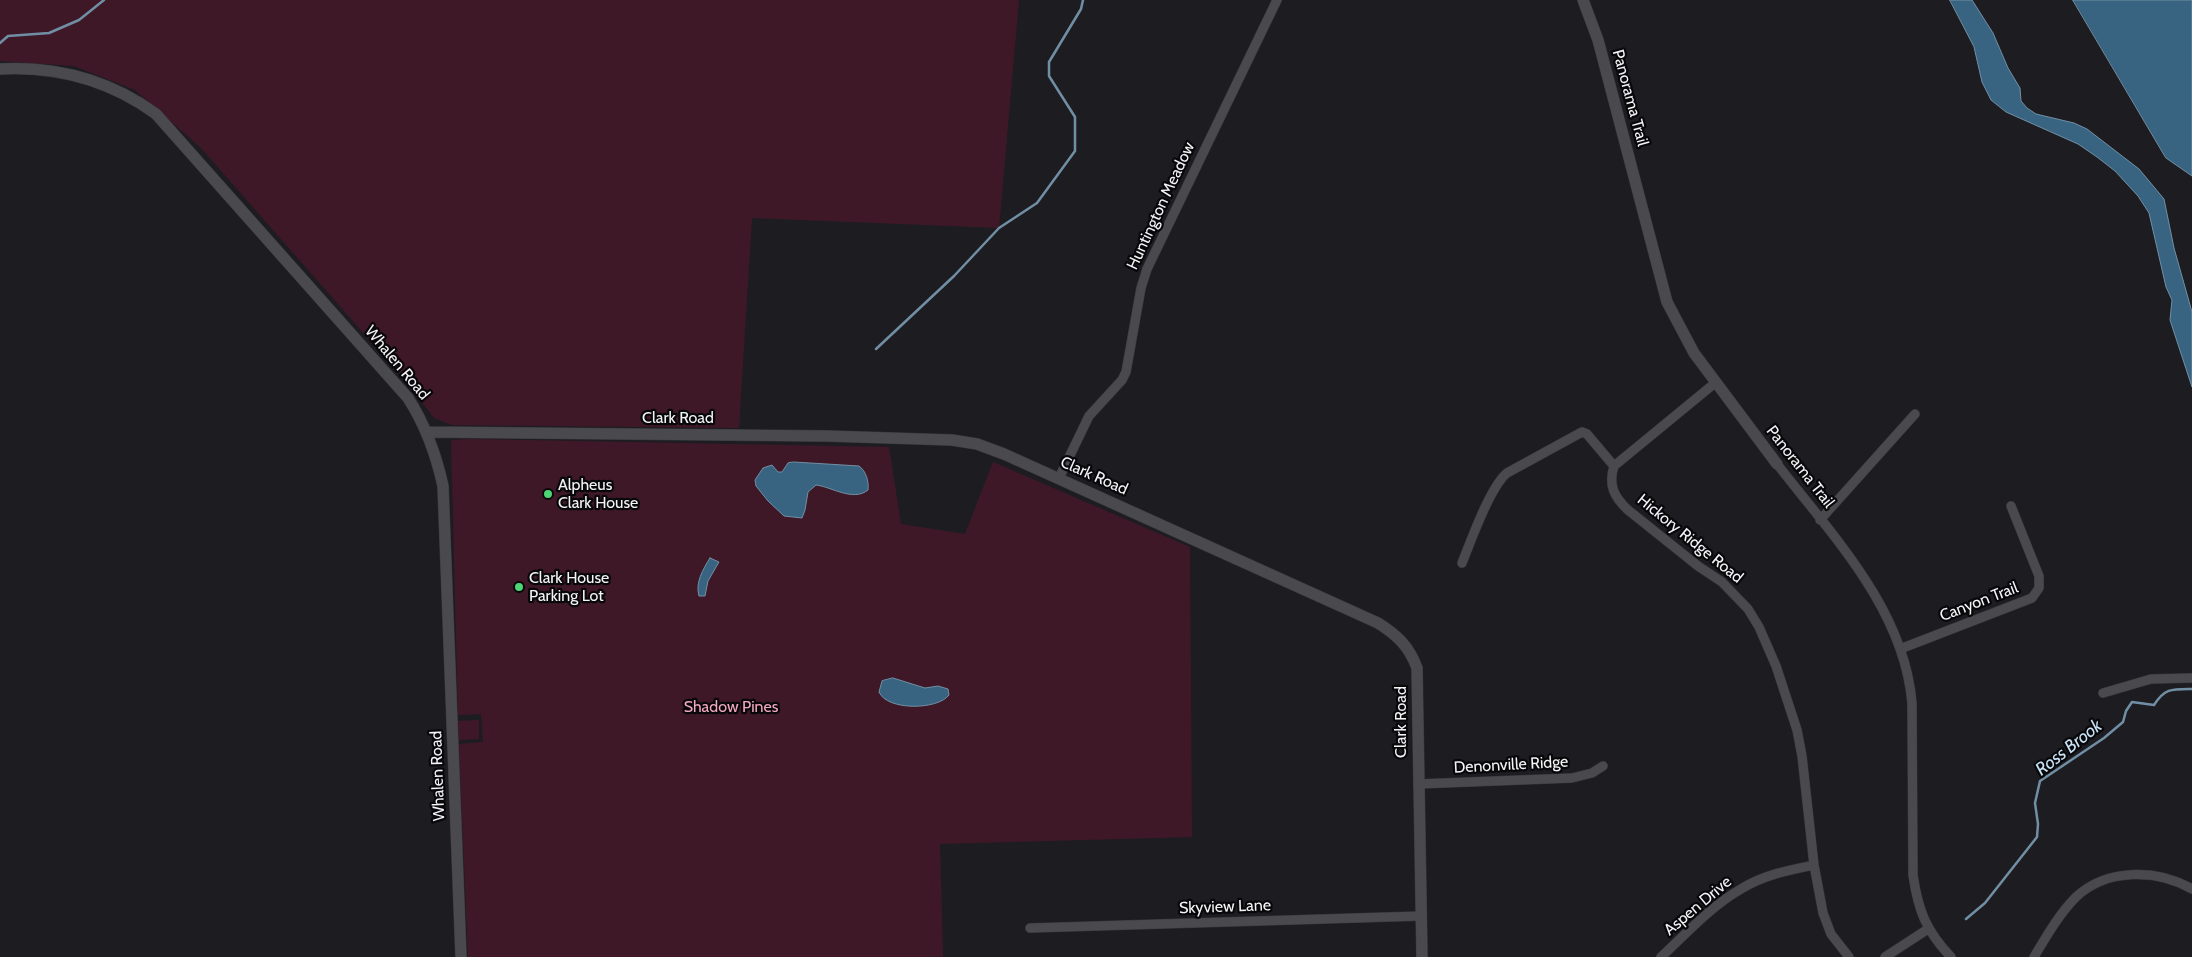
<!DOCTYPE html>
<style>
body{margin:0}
canvas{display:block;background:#1d1c21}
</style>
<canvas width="2192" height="957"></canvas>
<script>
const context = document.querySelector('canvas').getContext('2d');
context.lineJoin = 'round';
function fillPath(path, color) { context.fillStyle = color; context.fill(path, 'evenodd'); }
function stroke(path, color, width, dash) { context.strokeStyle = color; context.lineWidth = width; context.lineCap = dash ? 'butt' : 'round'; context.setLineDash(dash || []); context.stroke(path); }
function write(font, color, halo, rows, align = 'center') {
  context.font = font + ' Cabin,sans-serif'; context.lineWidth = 4.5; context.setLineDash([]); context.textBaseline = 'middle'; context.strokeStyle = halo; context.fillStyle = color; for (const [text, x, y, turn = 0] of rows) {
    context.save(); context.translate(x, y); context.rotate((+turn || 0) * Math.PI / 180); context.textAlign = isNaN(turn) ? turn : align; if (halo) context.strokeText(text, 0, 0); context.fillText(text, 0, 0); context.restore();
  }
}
const green = new Path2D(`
 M0,0h1019l-20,228 -247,-10 -13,210 -287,-3 -18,-7 -24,-32 -209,-238 -66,-58 -61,-24 -74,-5z
 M472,439l417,8 12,77 64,10 28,-72 197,85 2,290 -252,7 3,113h-475l-9,-213 24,-2 -2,-28 -23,1 -7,-275z
 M479,720v19l-20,1 -1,-19z`);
const water = new Path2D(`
 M1950,0h22l21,33 15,35 12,20 1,13 6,7 9,6 38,9 13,6 52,40 25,30 10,49 18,64v75l-22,-67 2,-20 -6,-13 -17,-74 -11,-17 -23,-25 -18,-14 -19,-13 -72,-32 -15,-12 -9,-18 -8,-35z
 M2073,0h119v176l-26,-18z
 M794,462l65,4c7,5 10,15 9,24 -15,12 -36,-3 -52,-5l-8,7 -3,18 -3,8 -18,-2 -16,-15 -12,-15 -1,-6 8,-12 9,-3 6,7h4l6,-9z
 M710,558l9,4 -11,19 -3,15h-6c-4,-13 4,-27 11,-38z
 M893,678l32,10 13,-2 10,3 1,6c-11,15 -62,16 -70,-3l3,-11z`);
const stream = new Path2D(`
 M0,43l8,-7 41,-3 30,-13 25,-20
 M876,349l78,-73 45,-48 38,-25 38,-52v-34l-26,-41v-14l32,-53 2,-9
 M1966,919l19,-16 52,-66 1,-13 -3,-21 5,-22 64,-43 19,-16 3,-11 6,-9 22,3c11,-17 18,-16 38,-16`);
const minor = new Path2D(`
 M1715,383l-101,83c-6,19 0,31 14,44l70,56 24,16 26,27 11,18 17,39 21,64 5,26 12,109 9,48 8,21 18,23
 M1777,464c55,71 127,145 135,239l1,172c5,35 13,56 38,82
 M1059,478l30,-62 33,-36 4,-8 15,-84 6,-19 130,-269
 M1820,520l95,-106
 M1462,563c9,-22 28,-76 45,-90l75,-41 5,2 27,32
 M1900,649l132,-51 7,-10v-12l-28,-70
 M2103,693l48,-14 41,-1
 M1418,784l154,-6 20,-5 11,-7
 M1030,928l391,-12
 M1661,957c25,-23 50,-51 80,-68 22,-14 48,-19 73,-24
 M1885,957l43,-28
 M2034,957c12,-20 25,-43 42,-60 31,-29 81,-28 116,-8`);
const tertiary = new Path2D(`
 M1583,0l15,40 69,262 27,51 83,111
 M0,69c58,-3 109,11 156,45l252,284c18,28 28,56 35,88l18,471
 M428,432l399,4 125,4 25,4 27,10 374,169c19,12 31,23 39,45l5,289`);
const markers = [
 [548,494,5,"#4ed675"],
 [519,587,5,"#4ed675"]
];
const streetNames = [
 ["Panorama Trail",1630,98,75],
 ["Huntington Meadow",1161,206,-65],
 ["Whalen Road",397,363,50],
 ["Clark Road",678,418],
 ["Panorama Trail",1800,467,52],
 ["Clark Road",1094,476,24],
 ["Hickory Ridge Road",1690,539,39],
 ["Canyon Trail",1979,602,-21],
 ["Clark Road",1401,722,-90],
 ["Denonville Ridge",1511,765,-3],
 ["Whalen Road",438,776,-92],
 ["Aspen Drive",1698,906,-40],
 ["Skyview Lane",1225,907,-2]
];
const poiNames = [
 ["Alpheus",558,485],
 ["Clark House",558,503],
 ["Clark House",529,578],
 ["Parking Lot",529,596]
];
const parkNames = [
 ["Shadow Pines",731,707]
];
const waterNames = [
 ["Ross Brook",2069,748,-38]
];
fillPath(green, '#3f1827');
fillPath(water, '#396481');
stroke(water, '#718fa4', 1);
stroke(stream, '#718fa4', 2.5);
stroke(minor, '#373639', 10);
stroke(tertiary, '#373639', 12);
stroke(minor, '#4a494e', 9);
stroke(tertiary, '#4a494e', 11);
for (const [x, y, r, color] of markers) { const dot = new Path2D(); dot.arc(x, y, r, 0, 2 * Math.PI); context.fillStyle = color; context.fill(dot); stroke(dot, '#080709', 2); }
write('16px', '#f4f3f6', '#080709', streetNames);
write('16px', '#f4f3f6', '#080709', poiNames, 'left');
write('16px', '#f5a7c0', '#080709', parkNames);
write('italic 18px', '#c7e1f5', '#080709', waterNames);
</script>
